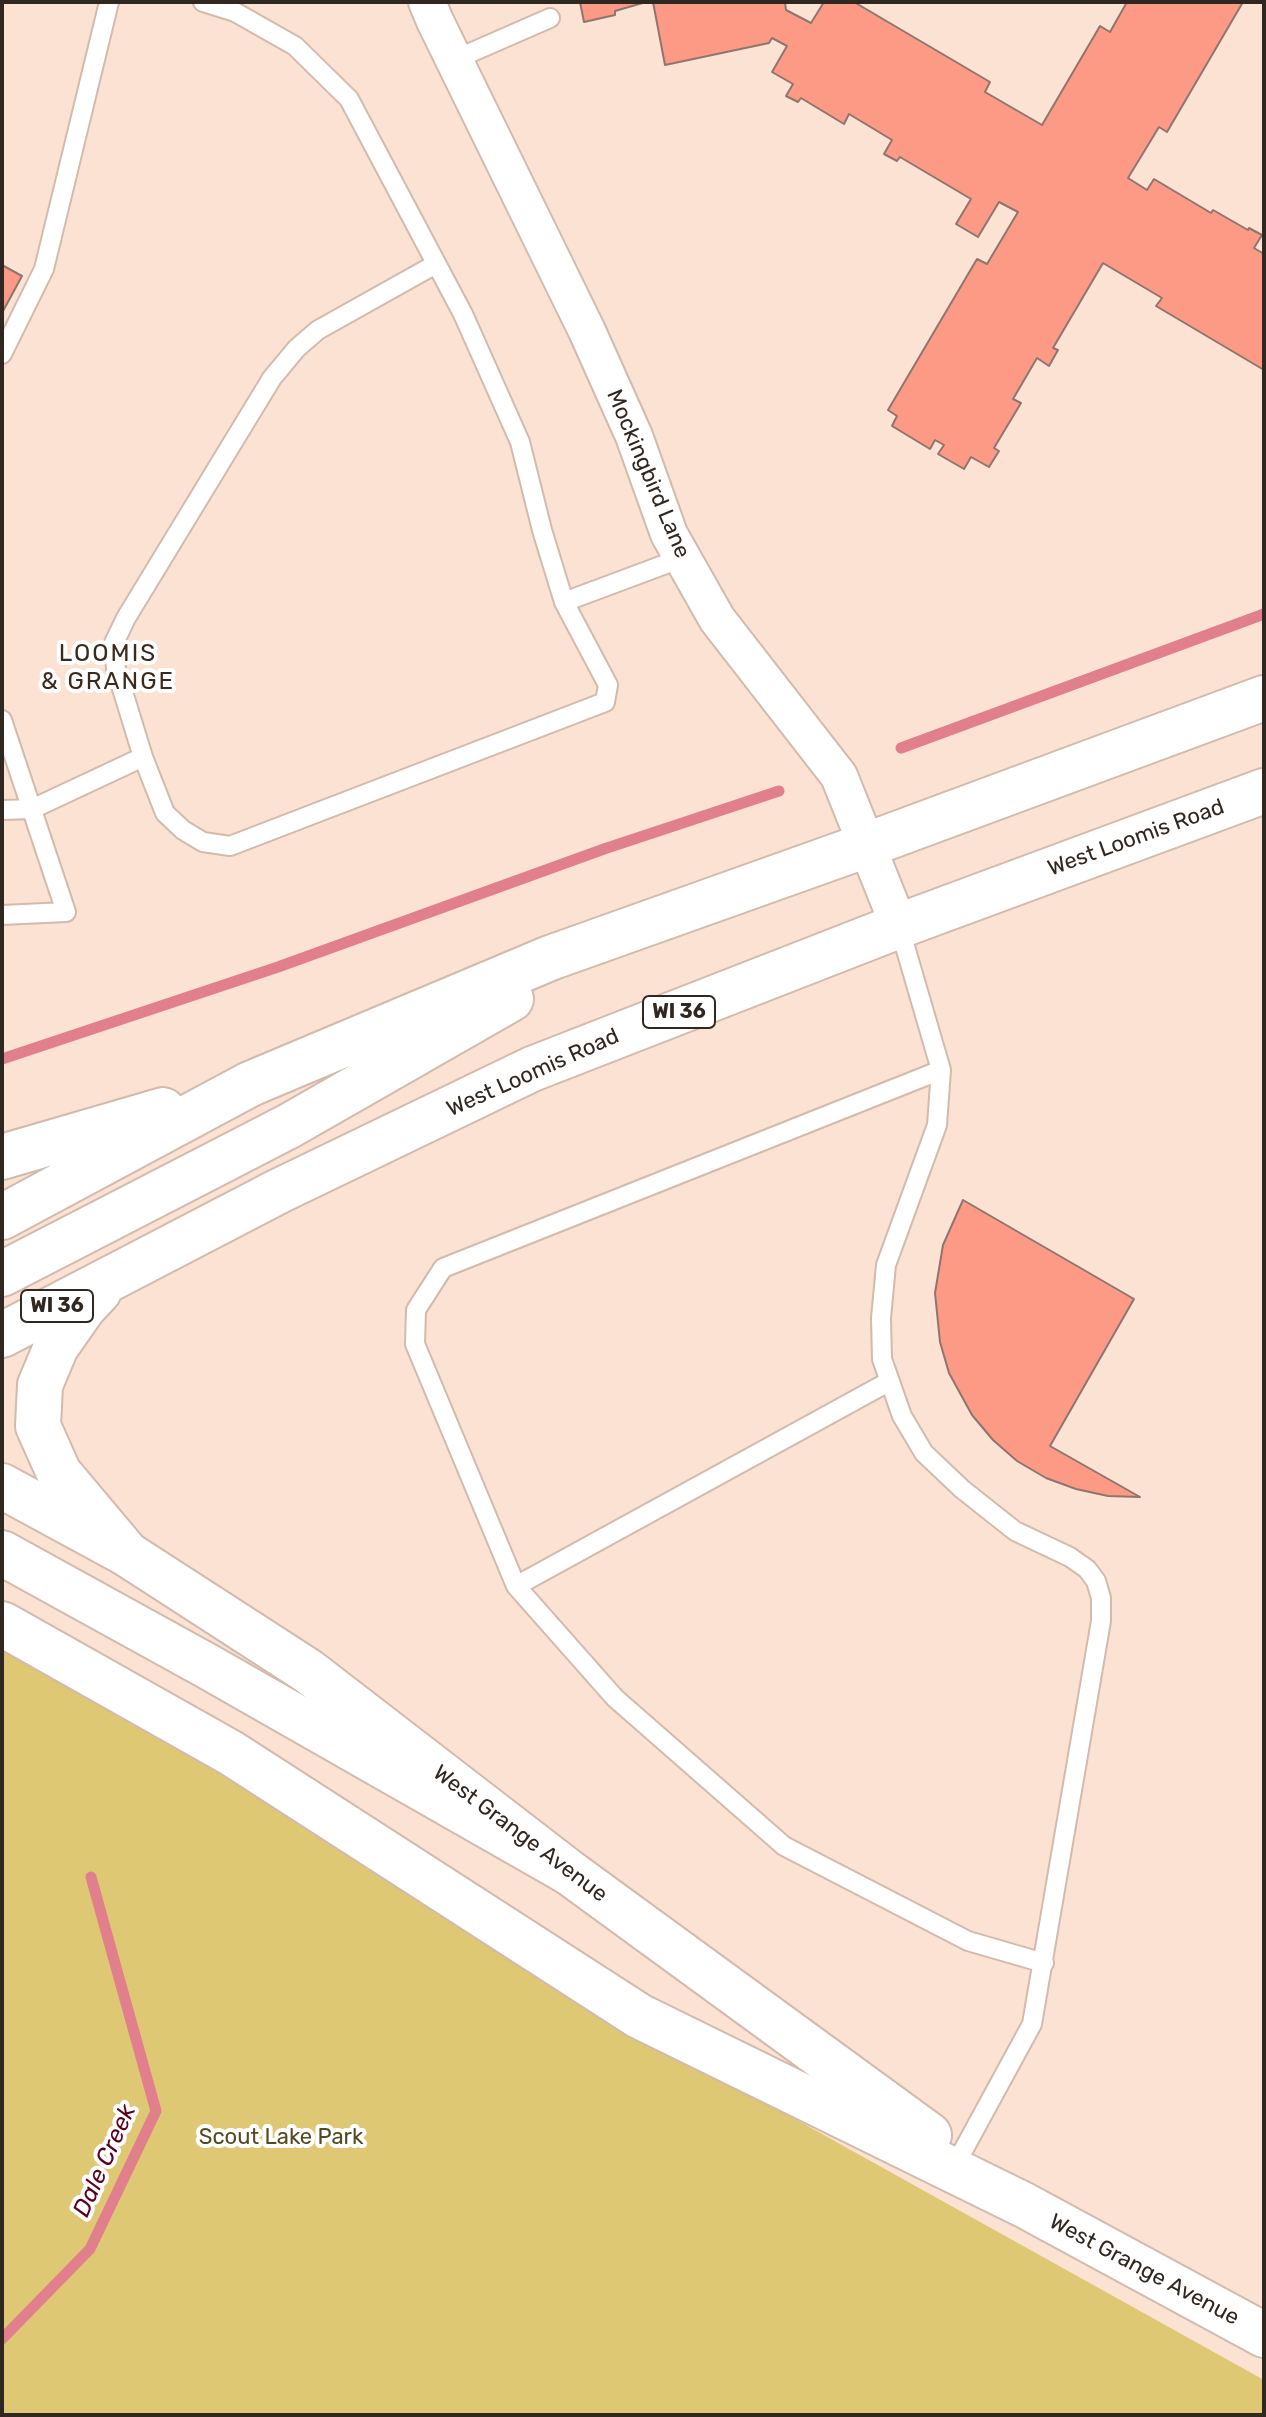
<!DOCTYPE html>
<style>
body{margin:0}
#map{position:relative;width:1266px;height:2417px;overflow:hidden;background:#fbe2d3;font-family:Rubik,sans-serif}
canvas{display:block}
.frame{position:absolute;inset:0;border:4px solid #302721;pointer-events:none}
</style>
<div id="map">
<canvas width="1266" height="2417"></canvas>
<div class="frame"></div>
</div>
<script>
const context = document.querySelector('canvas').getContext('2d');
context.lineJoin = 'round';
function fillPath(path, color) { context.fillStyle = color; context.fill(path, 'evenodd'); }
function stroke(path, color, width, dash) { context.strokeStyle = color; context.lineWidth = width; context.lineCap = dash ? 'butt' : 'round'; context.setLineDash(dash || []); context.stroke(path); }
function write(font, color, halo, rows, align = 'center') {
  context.font = font + ' Rubik,sans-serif'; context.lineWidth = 8; context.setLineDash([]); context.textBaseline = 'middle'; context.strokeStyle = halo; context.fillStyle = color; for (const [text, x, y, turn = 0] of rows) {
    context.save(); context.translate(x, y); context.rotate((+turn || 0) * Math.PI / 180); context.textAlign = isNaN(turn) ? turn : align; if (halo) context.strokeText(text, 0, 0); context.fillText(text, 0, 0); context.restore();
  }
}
const green = new Path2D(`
 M2,1648l109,59 596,363 557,310v35h-1262z`);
const stream = new Path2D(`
 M901,748l363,-134
 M2,1059l276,-92 326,-118 175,-58
 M2,2339l88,-90 66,-138 -65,-234`);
const building = new Path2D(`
 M580,2h66l-31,9v4l-31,7z
 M653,2h132l1,8 25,13 13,-21h30l136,80 -5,10 57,33 58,-99 10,6 17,-30h116l-76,130 -8,-5 -31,51 19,12 7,-11 57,34 2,-3 35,20 1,-2 13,7 -8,13 10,6v116l-108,-64 6,-8 -59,-35 -50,85 5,2 -9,16 -12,-8 -24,41 8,4 -27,45 5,3 -10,16 -18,-10 -7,12 -26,-15 6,-9 -9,-5 -5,9 -38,-23 5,-10 -9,-6 89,-151 10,5 31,-52 -19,-10 -21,35 -22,-13 15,-25 -71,-42 -3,4 -13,-7 8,-14 -43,-26 -5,10 -43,-26 -3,4 -12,-6 7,-12 -21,-12 15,-26 -15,-8 -3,5 -104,22z
 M2,265l20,11 -20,37z
 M963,1200l171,99 -84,147 90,51 -32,-1 -32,-7 -30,-11 -29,-17 -24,-21 -21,-25 -23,-42 -9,-31 -5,-49 8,-48z`);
const service = new Path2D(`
 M203,2l32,10 60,34 54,53 114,215 57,128 22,88 22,72 118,-44
 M454,60l96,-42
 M436,264l-118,66 -21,18 -25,30 -146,240 -12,25 2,26 27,88 22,56 18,17 20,12 27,4 375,-144 3,-17 -44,-83
 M2,354l42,-85 65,-267
 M2,720l64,192 -64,3
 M2,810l30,-1 111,-52
 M899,926l42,144 -4,55 -51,140 -5,53 1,41 20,57 22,37 38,36 53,42 55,26 17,12 9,12 5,17v23l-69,403 -79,145
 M941,1070l-498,198 -27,42 -1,34 101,242 99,112 169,148 184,95 76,22
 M516,1586l374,-205`);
const minor = new Path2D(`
 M427,2l8,19 152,310 47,105 35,98 48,85 122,157 60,150`);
const tertiary = new Path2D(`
 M2,1486l125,68 181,117 262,202 359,262
 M2,1624l229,129 408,263 385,189 240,130`);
const primary = new Path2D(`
 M2,1157l161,-47
 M2,1217l248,-133 300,-126 317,-113 397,-147
 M2,1274l287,-148 222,-127
 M99,1291l-15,16 -28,40 -16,38 -2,41 21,47 68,81
 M2,1335l277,-144 253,-122 367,-143 365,-135
 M2,1553l205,113 363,207`);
const shields = [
 [679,1012,72],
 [57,1306,72]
];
const shieldNames = [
 ["WI 36",679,1012],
 ["WI 36",57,1306]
];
const streetNames = [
 ["Mockingbird Lane",648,474,67],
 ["West Loomis Road",1136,838,-20],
 ["West Loomis Road",533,1073,-24],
 ["West Grange Avenue",520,1834,37],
 ["West Grange Avenue",1144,2270,28]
];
const parkNames = [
 ["Scout Lake Park",281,2138]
];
const neighbourhoodNames = [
 ["LOOMIS",108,654],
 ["& GRANGE",108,682]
];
const waterNames = [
 ["Dale Creek",105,2161,-66]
];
fillPath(green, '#dec873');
stroke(stream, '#e27f8c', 11);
fillPath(building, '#fd9a85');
stroke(building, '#8f756f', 2);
stroke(service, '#d2baac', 22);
stroke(minor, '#d2baac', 40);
stroke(tertiary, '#d2baac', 48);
stroke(primary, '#d2baac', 48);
stroke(service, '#fff', 18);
stroke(minor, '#fff', 36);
stroke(tertiary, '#fff', 44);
stroke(primary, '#fff', 44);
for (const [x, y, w] of shields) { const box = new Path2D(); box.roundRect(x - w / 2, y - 16, w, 32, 6); context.fillStyle = '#fff'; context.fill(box); stroke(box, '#302721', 2); }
write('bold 20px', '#302721', null, shieldNames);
write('22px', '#302721', '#fff', streetNames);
write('22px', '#54491f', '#fff', parkNames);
context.letterSpacing = '2px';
write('24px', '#3c291e', '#fff', neighbourhoodNames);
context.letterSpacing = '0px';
write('italic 24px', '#5c001d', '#fff', waterNames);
</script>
